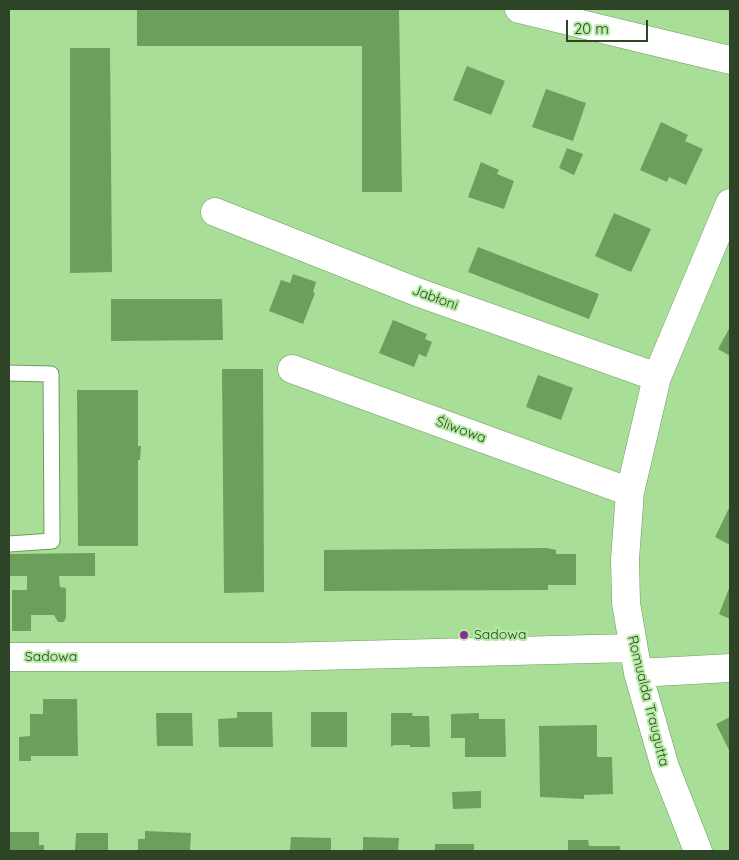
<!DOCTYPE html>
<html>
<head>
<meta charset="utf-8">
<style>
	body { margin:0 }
	#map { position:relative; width:739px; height:860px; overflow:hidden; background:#a9de98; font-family:Quicksand,sans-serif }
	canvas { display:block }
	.frame { position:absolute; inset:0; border:10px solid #2e4427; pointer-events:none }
	.scale { position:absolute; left:566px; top:20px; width:82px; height:22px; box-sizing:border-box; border:2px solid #2e4427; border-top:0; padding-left:6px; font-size:15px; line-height:18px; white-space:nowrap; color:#2e4427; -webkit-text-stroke:4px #b6eba5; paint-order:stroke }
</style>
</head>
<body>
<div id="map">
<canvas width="739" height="860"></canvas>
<div class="frame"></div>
<div class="scale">20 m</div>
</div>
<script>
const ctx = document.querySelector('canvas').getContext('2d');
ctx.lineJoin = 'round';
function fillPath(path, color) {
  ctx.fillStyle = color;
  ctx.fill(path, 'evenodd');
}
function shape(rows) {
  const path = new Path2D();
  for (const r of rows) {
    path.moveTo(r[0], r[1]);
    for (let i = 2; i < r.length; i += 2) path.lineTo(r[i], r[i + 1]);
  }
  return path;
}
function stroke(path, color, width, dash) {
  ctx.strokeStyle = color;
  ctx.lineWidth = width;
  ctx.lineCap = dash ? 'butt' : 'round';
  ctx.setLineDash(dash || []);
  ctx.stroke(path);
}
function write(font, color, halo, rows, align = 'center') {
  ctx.font = font + ' Quicksand,sans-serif';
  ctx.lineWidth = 4;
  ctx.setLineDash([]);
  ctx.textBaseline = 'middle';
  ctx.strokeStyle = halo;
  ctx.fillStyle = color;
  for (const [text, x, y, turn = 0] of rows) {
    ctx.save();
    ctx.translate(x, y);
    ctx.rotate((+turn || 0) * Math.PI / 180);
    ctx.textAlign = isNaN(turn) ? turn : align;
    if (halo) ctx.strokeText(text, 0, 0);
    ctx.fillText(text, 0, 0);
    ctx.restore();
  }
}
const building = shape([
	[137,9,399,9,402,192,362,192,362,46,137,46],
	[70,48,110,48,112,272,70,273],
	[467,66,505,81,491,115,453,100],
	[546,89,586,103,573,141,532,127],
	[661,122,688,135,685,141,703,149,686,185,669,177,667,182,640,170],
	[567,148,583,154,574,175,559,168],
	[481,162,499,170,497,174,514,181,504,209,468,197],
	[614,213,651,229,631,272,595,256],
	[478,247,599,294,589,319,468,272],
	[293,274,316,282,313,292,315,293,303,324,269,311,281,280,290,283],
	[111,299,222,299,223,340,111,341],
	[393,320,427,334,425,339,432,342,426,357,419,354,414,367,379,353],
	[730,327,730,356,718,349],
	[222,369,263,369,264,592,224,593],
	[538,375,573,388,561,420,526,407],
	[77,390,138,390,138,446,141,446,140,460,138,460,138,546,78,546],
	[730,506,730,545,715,537],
	[547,548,556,550,556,554,576,554,576,585,548,585,548,590,324,591,324,550],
	[95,553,95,576,59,576,60,587,66,588,66,617,64,622,58,622,54,615,31,615,31,631,12,631,12,590,27,590,27,576,9,576,9,554],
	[730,586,730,619,719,614],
	[43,699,77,699,78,756,31,756,31,761,19,761,19,737,30,736,30,714,43,714],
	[237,712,272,712,273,747,219,747,218,719,237,718],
	[311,712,347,712,347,747,311,747],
	[156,713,192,713,193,746,157,746],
	[391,713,413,713,412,716,429,716,430,747,410,747,410,745,394,745,391,747],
	[479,713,479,719,505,719,506,757,465,757,465,738,451,738,451,714],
	[730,717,730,752,716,724],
	[597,725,597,757,612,757,613,794,584,795,584,799,540,797,539,726],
	[481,791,481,808,453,809,452,792],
	[145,831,191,833,190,850,138,851,138,839,145,839],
	[9,832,39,832,39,845,44,845,44,851,9,851],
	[76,833,108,833,108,851,75,851],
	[291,837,331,838,331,851,290,851],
	[363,837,399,838,398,851,363,851],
	[568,840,588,840,589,846,620,846,620,851,568,851],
	[435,844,474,844,474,851,435,851]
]);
const service = shape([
	[9,373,51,374,52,541,9,544]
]);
const minor = shape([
	[519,9,730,60],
	[215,212,417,292,657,377],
	[292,369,630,492],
	[9,657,277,657,632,648],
	[638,673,730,668],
	[698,851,665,767,638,673,626,603,625,559,630,492,657,377,730,203]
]);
const markers = [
	[464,635,5,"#842e9b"]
];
const streetNames = [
	["Jabłoni",435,298,20],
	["Śliwowa",461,430,20],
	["Sadowa",51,657],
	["Romualda Traugutta",648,701,76]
];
const poiNames = [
	["Sadowa",474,635]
];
fillPath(building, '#6c9e5c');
stroke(service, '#6a9c5a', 17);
stroke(minor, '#6a9c5a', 29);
stroke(service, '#fff', 15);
stroke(minor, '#fff', 28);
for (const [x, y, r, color] of markers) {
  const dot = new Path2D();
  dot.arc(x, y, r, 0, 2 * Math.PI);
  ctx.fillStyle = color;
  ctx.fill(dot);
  stroke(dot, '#b6eba5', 2);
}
write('14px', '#2e4427', '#b6eba5', streetNames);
write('14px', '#2e4427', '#b6eba5', poiNames, 'left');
</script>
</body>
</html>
